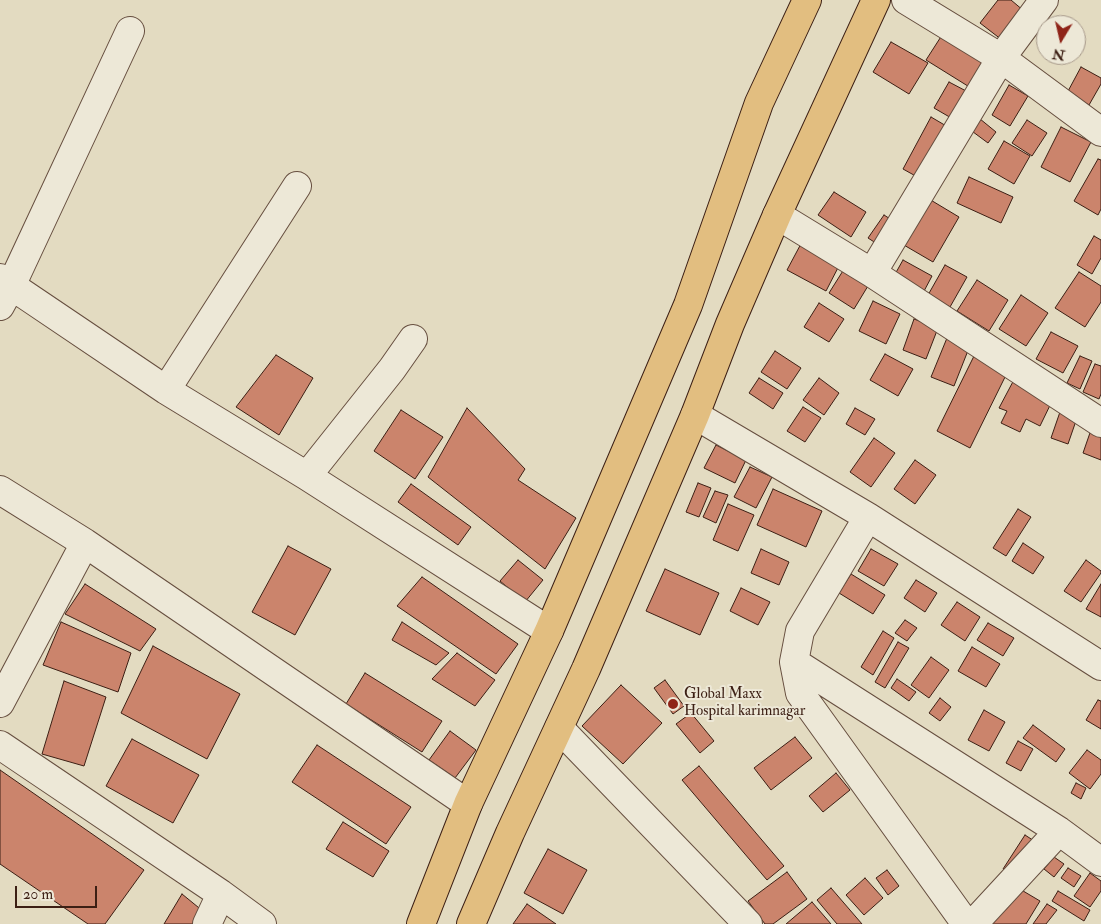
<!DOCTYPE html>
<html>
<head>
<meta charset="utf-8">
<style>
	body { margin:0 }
	#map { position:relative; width:1101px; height:924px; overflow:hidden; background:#e3dbc1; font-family:"IM FELL Double Pica",serif }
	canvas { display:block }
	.north { position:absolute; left:1036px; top:15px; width:50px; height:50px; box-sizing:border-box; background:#ede8d7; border:1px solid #a69889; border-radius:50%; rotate:189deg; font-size:14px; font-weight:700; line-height:20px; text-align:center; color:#3c1f14 }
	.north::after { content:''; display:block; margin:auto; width:18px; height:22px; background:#8f2418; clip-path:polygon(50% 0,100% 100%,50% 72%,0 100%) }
	.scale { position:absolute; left:15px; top:886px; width:82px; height:22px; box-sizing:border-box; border:2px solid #3c1f14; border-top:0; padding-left:6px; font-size:15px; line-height:18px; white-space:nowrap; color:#3c1f14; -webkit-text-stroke:4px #ede8d7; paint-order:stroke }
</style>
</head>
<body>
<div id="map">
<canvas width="1101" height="924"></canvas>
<div class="north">N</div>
<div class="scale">20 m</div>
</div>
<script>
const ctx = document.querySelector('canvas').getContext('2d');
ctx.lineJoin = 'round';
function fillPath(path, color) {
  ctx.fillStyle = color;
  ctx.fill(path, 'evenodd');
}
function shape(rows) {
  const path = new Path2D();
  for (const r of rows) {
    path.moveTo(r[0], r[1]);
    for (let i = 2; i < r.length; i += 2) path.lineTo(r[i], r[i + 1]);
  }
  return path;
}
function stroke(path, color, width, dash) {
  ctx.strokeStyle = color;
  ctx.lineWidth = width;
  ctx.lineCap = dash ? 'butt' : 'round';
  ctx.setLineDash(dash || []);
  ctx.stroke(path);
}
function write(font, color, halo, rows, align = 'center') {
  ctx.font = font + ' "IM FELL Double Pica",serif';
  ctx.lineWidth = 4;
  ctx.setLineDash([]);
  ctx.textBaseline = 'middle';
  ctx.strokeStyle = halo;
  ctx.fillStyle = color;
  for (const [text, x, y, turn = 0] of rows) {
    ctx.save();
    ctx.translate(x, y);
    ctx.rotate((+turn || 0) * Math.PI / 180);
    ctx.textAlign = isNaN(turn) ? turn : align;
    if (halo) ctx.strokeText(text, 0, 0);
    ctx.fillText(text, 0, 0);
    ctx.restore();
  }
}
const building = shape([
	[998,0,1011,0,1024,11,1002,40,980,23,998,0],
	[944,32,988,60,971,88,926,60,944,32],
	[891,42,928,63,909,94,873,72,891,42],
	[1081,67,1101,78,1101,84,1089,105,1067,93,1081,67],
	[949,82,968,92,953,119,934,108,949,82],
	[1009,85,1028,96,1010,126,992,115,1009,85],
	[974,114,996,132,988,143,965,126,974,114],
	[931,117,948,127,921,179,903,169,931,117],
	[1027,120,1047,133,1032,156,1012,143,1027,120],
	[1061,127,1091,142,1070,182,1041,167,1061,127],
	[1004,141,1030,156,1014,184,988,169,1004,141],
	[1098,159,1101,160,1101,209,1098,215,1074,201,1098,159],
	[969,177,1013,197,1001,223,957,203,969,177],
	[834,192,866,212,851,237,818,215,834,192],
	[924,196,959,217,933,262,897,241,924,196],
	[884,215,898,224,882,247,868,238,884,215],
	[1094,236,1101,240,1101,258,1092,274,1077,265,1094,236],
	[803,240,842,260,826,291,787,270,803,240],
	[903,260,932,276,923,293,894,276,903,260],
	[945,265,967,277,950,307,928,295,945,265],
	[846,266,871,281,854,309,829,293,846,266],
	[1079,272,1101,286,1101,302,1085,327,1055,308,1079,272],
	[977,280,1008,300,989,331,957,311,977,280],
	[1021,295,1048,313,1026,346,999,329,1021,295],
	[873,301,900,314,886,344,859,331,873,301],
	[819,303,844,319,829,342,804,327,819,303],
	[914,319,938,328,926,359,903,350,914,319],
	[1051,332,1078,346,1063,373,1036,359,1051,332],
	[947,338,969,348,954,386,931,377,947,338],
	[775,351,801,368,787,389,761,372,775,351],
	[885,354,913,369,898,396,870,380,885,354],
	[276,355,313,378,279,435,236,407,276,355],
	[974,356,1007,373,970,448,937,431,974,356],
	[1080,356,1092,361,1080,389,1067,383,1080,356],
	[1095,364,1101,366,1101,394,1099,399,1083,392,1095,364],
	[1016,376,1055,395,1040,426,1026,419,1020,432,1001,423,1007,411,999,408,1016,376],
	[759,378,783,393,773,409,749,393,759,378],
	[819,378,839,393,824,415,803,400,819,378],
	[803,407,821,418,805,442,787,431,803,407],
	[467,408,525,469,518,480,576,518,545,569,428,477,467,408],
	[855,408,875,419,865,435,846,424,855,408],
	[1061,409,1078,415,1068,444,1051,438,1061,409],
	[401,410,443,437,415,479,374,451,401,410],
	[1092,427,1101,431,1101,460,1083,453,1092,427],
	[874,438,895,453,871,487,850,472,874,438],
	[716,445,746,460,735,483,704,468,716,445],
	[915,460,936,475,915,504,894,489,915,460],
	[750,467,772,477,756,508,734,497,750,467],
	[698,483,711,488,699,517,686,512,698,483],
	[411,484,471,527,458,545,398,502,411,484],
	[773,489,822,511,806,547,757,525,773,489],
	[715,491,728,495,716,523,703,517,715,491],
	[728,504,754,515,738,551,713,540,728,504],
	[1018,509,1031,517,1006,556,993,548,1018,509],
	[1023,543,1044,557,1033,574,1012,561,1023,543],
	[288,546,331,569,295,635,252,612,288,546],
	[761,549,789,562,779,585,751,573,761,549],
	[871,549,898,564,884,586,858,571,871,549],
	[518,560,543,580,525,602,500,581,518,560],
	[1086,560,1101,571,1101,573,1081,602,1064,591,1086,560],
	[665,569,719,593,700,635,646,611,665,569],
	[851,574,885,595,873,614,839,593,851,574],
	[422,577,518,644,496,674,397,606,422,577],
	[916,580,937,593,925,612,904,598,916,580],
	[85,584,156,629,140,651,65,614,85,584],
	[1101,584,1101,617,1086,609,1101,584],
	[741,588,770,602,758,625,730,611,741,588],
	[957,602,980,617,965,641,941,625,957,602],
	[905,620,917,628,907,641,895,633,905,620],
	[61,622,131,653,118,692,43,665,61,622],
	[402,622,449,653,436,665,392,640,402,622],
	[988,623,1014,638,1003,656,977,640,988,623],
	[883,631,894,638,873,675,861,667,883,631],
	[898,642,909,648,885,688,875,682,898,642],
	[153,646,240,694,207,759,121,713,153,646],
	[972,647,1000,664,986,687,958,671,972,647],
	[457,653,495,680,475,706,432,679,457,653],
	[931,657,949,670,929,698,911,685,931,657],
	[365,673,442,721,422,752,346,704,365,673],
	[897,679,916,692,909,701,891,688,897,679],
	[665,680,684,706,673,714,654,688,665,680],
	[64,681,106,697,84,766,42,754,64,681],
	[621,685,662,723,623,764,582,726,621,685],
	[940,698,951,707,940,721,929,713,940,698],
	[1098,700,1101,701,1101,729,1086,720,1098,700],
	[984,710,1005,722,989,751,968,740,984,710],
	[691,713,714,741,700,753,676,724,691,713],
	[1033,725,1065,749,1056,762,1023,738,1033,725],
	[450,731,476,750,455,778,429,760,450,731],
	[795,737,812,758,771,790,754,768,795,737],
	[132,739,199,775,173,823,106,786,132,739],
	[1018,741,1033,749,1021,771,1006,763,1018,741],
	[317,745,411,807,386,844,292,782,317,745],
	[1087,750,1101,760,1101,774,1090,789,1069,773,1087,750],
	[699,766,784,866,767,880,682,780,699,766],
	[0,770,144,870,105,924,88,924,0,864,0,770],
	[836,773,850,790,823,812,809,796,836,773],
	[1076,783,1086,788,1081,799,1071,793,1076,783],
	[343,822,389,851,373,877,326,849,343,822],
	[1025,835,1045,848,1024,882,1003,869,1025,835],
	[548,849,587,870,563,914,524,893,548,849],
	[1054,857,1064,864,1054,877,1044,869,1054,857],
	[1068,868,1081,876,1074,887,1061,878,1068,868],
	[887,870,899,886,888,895,876,878,887,870],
	[787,872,807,899,773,924,765,924,748,901,787,872],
	[1090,873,1101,881,1101,891,1090,907,1074,896,1090,873],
	[865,878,883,898,864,915,846,895,865,878],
	[1013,885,1040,901,1026,924,993,924,991,923,1013,885],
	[831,888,862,924,837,924,817,900,831,888],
	[1058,891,1090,910,1084,921,1052,901,1058,891],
	[182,894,204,912,197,924,164,924,182,894],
	[812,902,831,924,786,924,812,902],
	[527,904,556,924,513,924,527,904],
	[1047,904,1057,910,1046,924,1033,924,1047,904]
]);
const minor = shape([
	[906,0,1001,58,1101,132],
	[777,215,872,273,1101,423],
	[872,273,1001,58,1044,0],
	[0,278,166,390,307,476,549,631],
	[0,306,11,286,130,31],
	[166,390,297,186],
	[695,415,868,517,1101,666],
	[307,476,392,369,413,339],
	[0,490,85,543,468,804],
	[868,517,800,631,794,662,800,693,966,924],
	[794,662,1059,831,1101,862],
	[0,703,85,543],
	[559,728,748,924],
	[0,745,221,894,262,924],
	[207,924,221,894],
	[973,924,1059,831]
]);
const major = shape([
	[421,924,468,804,549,631,688,305,759,103,807,0],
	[471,924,510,833,586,669,695,415,730,324,777,215,876,0]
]);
const markers = [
	[673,704,6,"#8f2418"]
];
const poiNames = [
	["Global Maxx",684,695],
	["Hospital karimnagar",684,712]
];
fillPath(building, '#cb846c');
stroke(building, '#3c1f14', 1);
stroke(minor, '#664e3f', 30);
stroke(major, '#3c1f14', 30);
stroke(minor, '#ede8d7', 28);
stroke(major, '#e2be80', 28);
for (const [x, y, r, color] of markers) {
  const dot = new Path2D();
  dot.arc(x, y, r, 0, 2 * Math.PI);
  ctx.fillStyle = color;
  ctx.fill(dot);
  stroke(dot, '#ede8d7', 2);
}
write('15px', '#3c1f14', '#ede8d7', poiNames, 'left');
</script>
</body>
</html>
